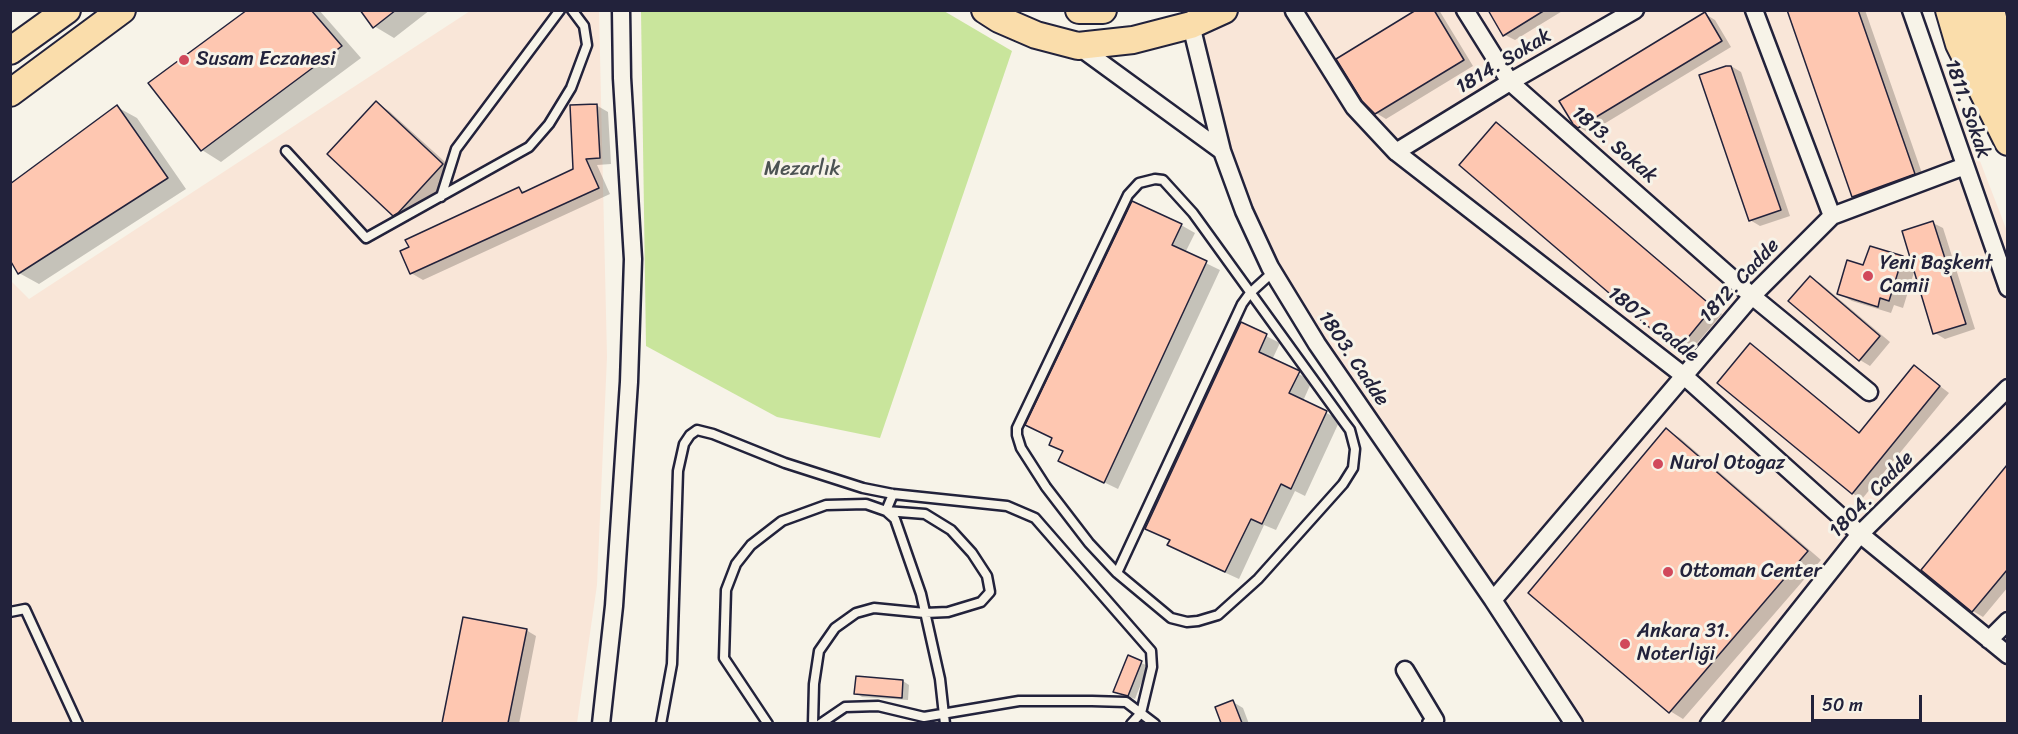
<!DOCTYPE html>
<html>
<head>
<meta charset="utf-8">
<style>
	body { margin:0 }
	#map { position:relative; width:2018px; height:734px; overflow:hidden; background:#f7f3e8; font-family:Sriracha,sans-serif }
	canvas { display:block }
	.frame { position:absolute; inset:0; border:12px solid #22223b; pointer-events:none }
	.scale { position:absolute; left:1811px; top:695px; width:111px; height:27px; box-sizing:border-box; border:3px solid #22223b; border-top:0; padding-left:8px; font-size:18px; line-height:21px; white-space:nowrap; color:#22223b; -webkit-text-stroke:4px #f7f3e8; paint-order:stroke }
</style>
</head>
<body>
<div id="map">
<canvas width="2018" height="734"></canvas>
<div class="frame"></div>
<div class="scale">50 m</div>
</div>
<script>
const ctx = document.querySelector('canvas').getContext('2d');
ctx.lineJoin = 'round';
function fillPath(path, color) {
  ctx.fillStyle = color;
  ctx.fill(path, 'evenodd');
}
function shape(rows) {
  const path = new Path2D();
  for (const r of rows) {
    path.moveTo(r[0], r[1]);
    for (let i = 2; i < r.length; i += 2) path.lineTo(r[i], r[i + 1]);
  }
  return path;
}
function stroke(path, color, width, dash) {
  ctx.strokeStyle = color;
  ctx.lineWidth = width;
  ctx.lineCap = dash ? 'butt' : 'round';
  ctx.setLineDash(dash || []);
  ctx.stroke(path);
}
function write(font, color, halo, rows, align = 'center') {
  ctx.font = font + ' Sriracha,sans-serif';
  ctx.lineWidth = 6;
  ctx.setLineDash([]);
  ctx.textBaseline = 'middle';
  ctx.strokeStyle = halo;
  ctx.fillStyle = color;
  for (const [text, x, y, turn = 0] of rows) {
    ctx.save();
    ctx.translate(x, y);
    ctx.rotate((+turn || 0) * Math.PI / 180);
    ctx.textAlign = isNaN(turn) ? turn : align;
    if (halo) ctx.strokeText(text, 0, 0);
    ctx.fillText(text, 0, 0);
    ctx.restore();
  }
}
const built = shape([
	[1244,10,1922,11,2007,231,2007,723,1575,723,1314,345,1235,167,1202,31],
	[470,11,599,11,607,357,597,585,577,723,11,723,10,280,29,299]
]);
const green = shape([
	[641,11,944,11,1012,51,880,438,777,417,646,346]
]);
const shadow = shape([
	[249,10,319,10,361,58,221,162,202,150],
	[362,10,430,10,394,38,374,26],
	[1419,10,1439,10,1473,66,1386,119,1376,113],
	[1490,10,1564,10,1515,40,1505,35],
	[1789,10,1865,10,1924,179,1864,202,1854,196],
	[1705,14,1715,20,1731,47,1589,133,1579,127],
	[1731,66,1741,72,1790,216,1760,226,1750,220,1701,76],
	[376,103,389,111,456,172,408,222,394,214],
	[596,105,608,112,611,164,597,165,610,194,423,280,411,273,519,189,525,192,574,170],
	[117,107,137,118,186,189,39,284,19,273],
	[1496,124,1506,130,1722,314,1687,355,1677,349],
	[1933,223,1943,228,1975,329,1945,339,1935,333,1915,269,1903,308,1894,305,1891,313,1852,301,1838,293,1864,267,1871,248,1903,258,1913,264],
	[1181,225,1195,233,1185,253,1220,270,1118,489,1060,461],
	[1810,278,1820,283,1890,342,1870,366,1860,360],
	[1242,324,1280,343,1272,360,1312,381,1303,401,1340,420,1305,496,1295,491,1276,530,1264,525,1239,579,1182,553,1169,545,1171,541,1147,528],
	[1750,345,1760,351,1860,433,1915,367,1949,393,1862,499,1852,493],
	[1667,430,1680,438,1821,560,1683,719,1670,711],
	[2008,467,2008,587,1983,617,1973,611,1923,570],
	[464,618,526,630,536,636,519,724,444,724],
	[1128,657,1148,666,1135,699,1115,691],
	[903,681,909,685,908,700,862,697,856,693],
	[1233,702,1243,708,1249,724,1222,724,1217,708]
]);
const building = shape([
	[247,10,311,10,342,46,201,151,148,83,247,10],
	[360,10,396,10,373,28,360,10],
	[1416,10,1434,10,1464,60,1375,114,1362,101,1336,59,1416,10],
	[1488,10,1545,10,1503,36,1488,10],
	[1787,10,1858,10,1915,174,1852,197,1787,10],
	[1705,12,1722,41,1578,128,1573,124,1559,101,1705,12],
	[1726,66,1731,66,1781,210,1749,221,1699,75,1726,66],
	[376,101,443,164,398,213,393,216,327,154,376,101],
	[597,104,600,158,586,159,599,188,410,274,400,251,409,247,405,240,519,187,522,193,573,169,570,105,597,104],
	[117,105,168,178,18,274,10,260,10,184,117,105],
	[1496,122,1713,307,1677,351,1459,165,1496,122],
	[1132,201,1182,224,1172,245,1207,261,1104,483,1058,461,1063,451,1049,445,1052,438,1025,425,1132,201],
	[1933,221,1966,324,1933,334,1902,231,1933,221],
	[1870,246,1903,256,1889,301,1880,298,1878,307,1837,294,1847,260,1863,265,1870,246],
	[1810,276,1880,336,1859,361,1788,301,1810,276],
	[1241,322,1267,334,1259,352,1300,371,1289,393,1327,411,1291,489,1281,484,1262,524,1251,519,1225,572,1167,545,1170,540,1145,529,1241,322],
	[1750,343,1859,433,1914,365,1940,386,1852,494,1717,383,1750,343],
	[1666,428,1808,551,1669,713,1528,593,1666,428],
	[2007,465,2007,570,1972,612,1921,570,2007,465],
	[463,617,527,629,508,723,442,723,463,617],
	[1128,655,1142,661,1128,696,1113,692,1128,655],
	[856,676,903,680,902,698,854,694,856,676],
	[1233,700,1242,723,1221,723,1215,707,1233,700]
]);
const service = shape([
	[286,151,366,238,529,147,549,124,571,88,587,45,584,26,572,10],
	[1155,179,1163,180,1193,213,1344,422,1350,430,1355,449,1353,468,1343,484,1258,579,1218,615,1198,621,1187,622,1171,618,1117,573,1089,543,1046,487,1021,448,1017,435,1017,428,1128,195,1139,183,1155,179],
	[441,197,456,149,560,10],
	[1117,573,1242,304,1250,293,1273,272],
	[10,612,25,609,78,724],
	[661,724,672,664,678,471,684,444,690,435,697,430,713,434,785,463,863,488,893,494,1007,506,1035,518,1151,651,1152,667,1141,713,1131,724],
	[768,724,724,658,726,590,736,564,751,545,782,521,826,505,866,504,886,511,895,519,921,594,940,679,945,724],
	[813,724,814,684,819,651,835,628,856,613,874,608,925,613,948,612,981,602,990,592,987,576,972,553,951,530,925,514,886,511,893,494],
	[820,724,845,707,878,706,924,717,1019,701,1092,701,1126,702,1155,724]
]);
const minor = shape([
	[1296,10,1294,11,1354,107,1396,152,1683,375,1860,534,2008,655],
	[1465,10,1510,82,1752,296,1869,392],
	[1911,10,2008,288],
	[1191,25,1222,151],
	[1078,46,1222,151,1244,211,1270,267,1317,344,1493,600,1574,724],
	[1396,152,1510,82,1635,10],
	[1832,216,1965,166],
	[1493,600,1752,296,1832,216,1754,10],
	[1989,640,2008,621],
	[1405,670,1435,720,1431,724],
	[601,724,614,606,629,382,633,259,622,78,621,10],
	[1709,724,1860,534,2008,388]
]);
const primary = shape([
	[985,10,999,19,1036,35,1078,46,1133,40,1191,25,1224,10],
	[1079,10,1103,10],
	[1949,10,1959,44,2008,142],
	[1971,10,1981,44,2008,96],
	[1991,10,1995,26,2008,52],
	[10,51,67,10],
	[10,93,122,10]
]);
const markers = [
	[184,60,6,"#d1495b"],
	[1868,276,6,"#d1495b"],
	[1658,464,6,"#d1495b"],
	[1668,572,6,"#d1495b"],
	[1625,644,6,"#d1495b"]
];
const poiNames = [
	["Susam Eczanesi",196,60],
	["Yeni Başkent",1880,264],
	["Camii",1880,287],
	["Nurol Otogaz",1670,464],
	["Ottoman Center",1680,572],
	["Ankara 31.",1637,632],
	["Noterliği",1637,655]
];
const streetNames = [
	["1814. Sokak",1504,62,-31],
	["1811. Sokak",1967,109,71],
	["1813. Sokak",1614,145,41],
	["1812. Cadde",1740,281,-47],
	["1807. Cadde",1653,325,38],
	["1803. Cadde",1353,359,56],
	["1804. Cadde",1872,495,-46]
];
const parkNames = [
	["Mezarlık",802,170]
];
fillPath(built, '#f9e6d8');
fillPath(green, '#c9e59c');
fillPath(shadow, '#0003');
fillPath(building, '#fec7b1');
stroke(building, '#22223b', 1.5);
stroke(service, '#22223b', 13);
stroke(minor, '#22223b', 21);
stroke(primary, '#22223b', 30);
stroke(service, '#f7f3e8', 8);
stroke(minor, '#f7f3e8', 16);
stroke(primary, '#faddab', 26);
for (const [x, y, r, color] of markers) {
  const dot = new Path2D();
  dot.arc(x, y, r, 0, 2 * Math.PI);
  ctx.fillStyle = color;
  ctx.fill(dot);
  stroke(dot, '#f7f3e8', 2);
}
write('20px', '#22223b', '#f7f3e8', poiNames, 'left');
write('20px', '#22223b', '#f7f3e8', streetNames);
write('20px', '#4c5353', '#f7f3e8', parkNames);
</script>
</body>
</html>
